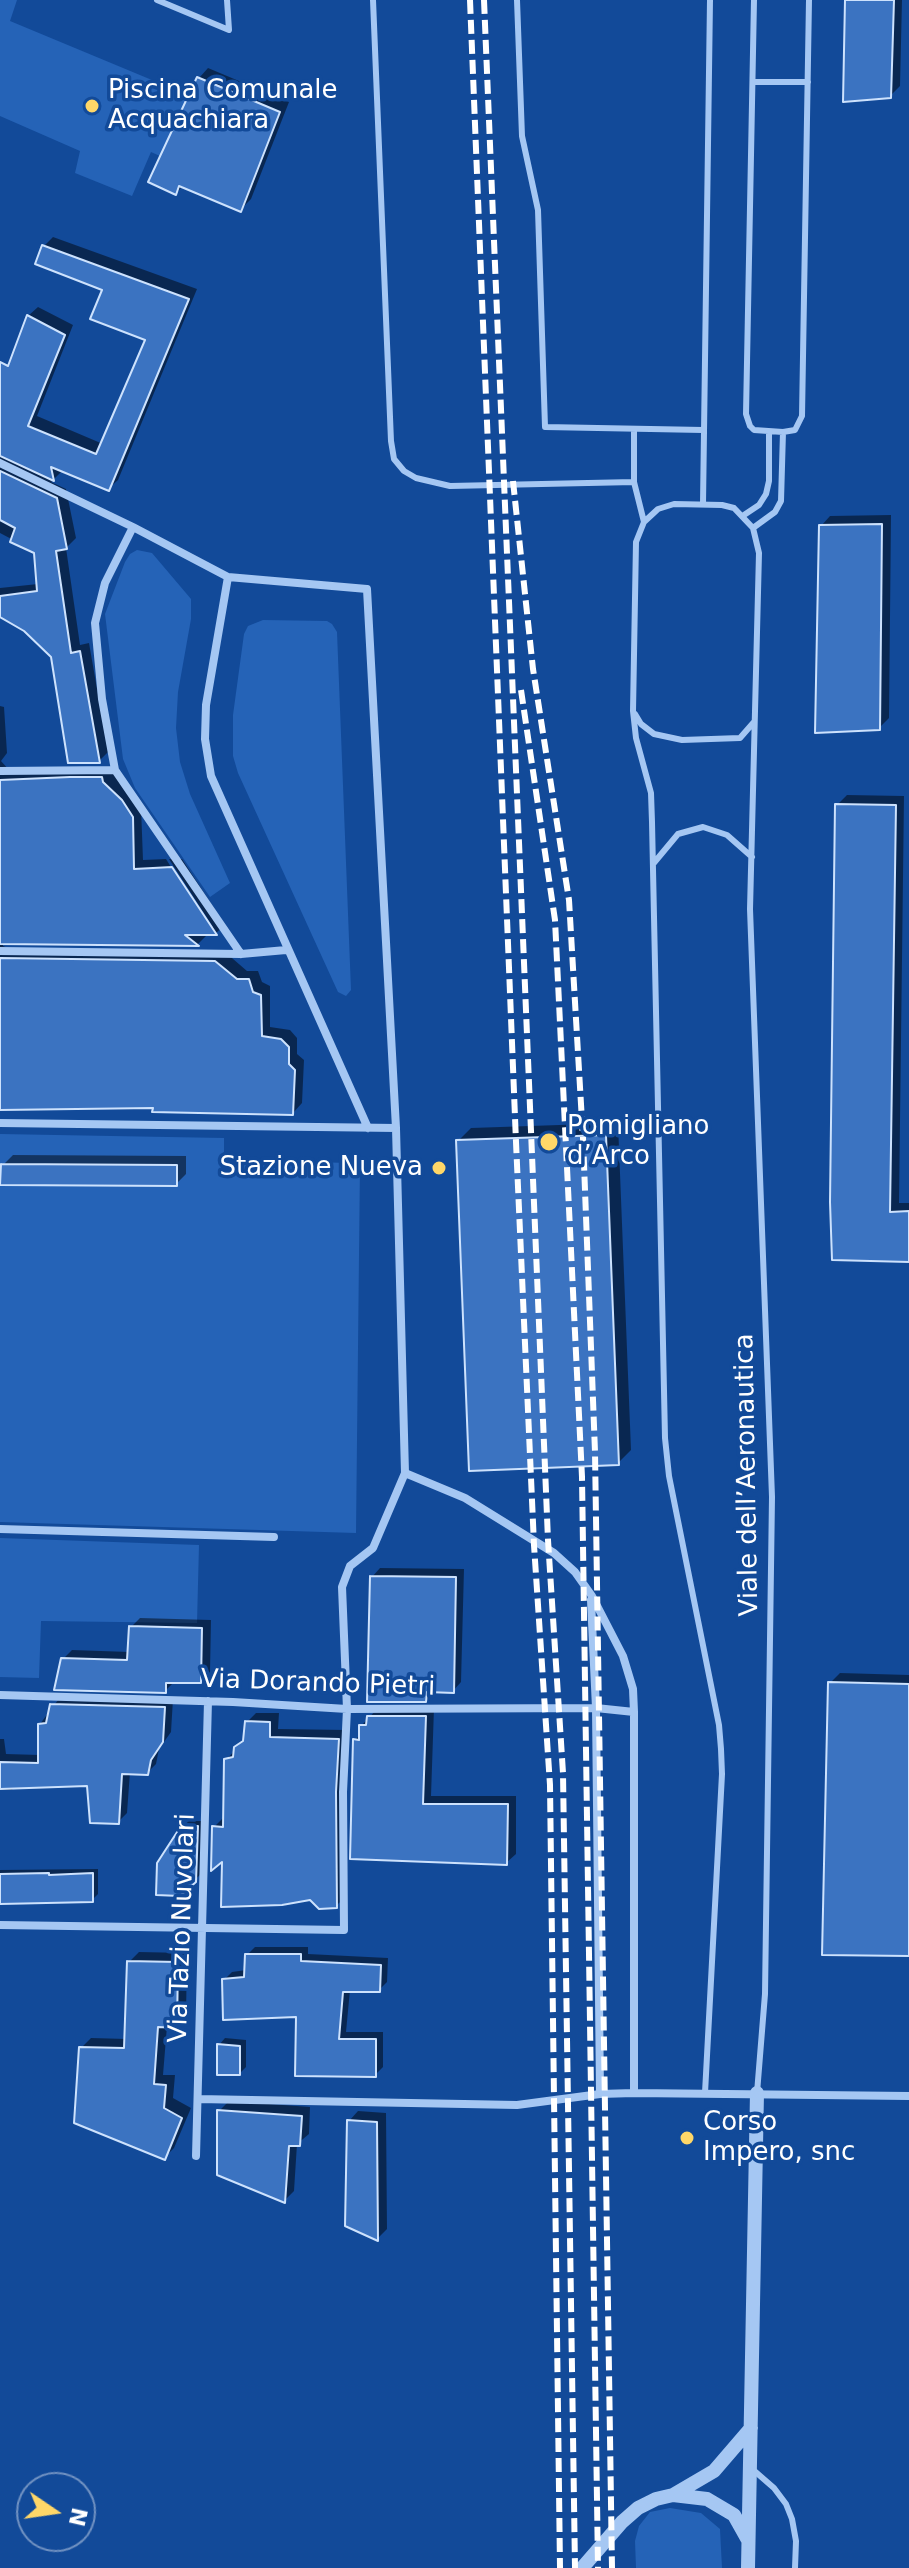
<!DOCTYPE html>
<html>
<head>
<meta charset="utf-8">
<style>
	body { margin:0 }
	#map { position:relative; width:909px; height:2568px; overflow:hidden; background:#124a99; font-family:"DejaVu Sans",sans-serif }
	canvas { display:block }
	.north { position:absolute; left:16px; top:2472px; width:80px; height:80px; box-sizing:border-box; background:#124a99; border:2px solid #7192c2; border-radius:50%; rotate:103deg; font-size:22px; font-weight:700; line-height:32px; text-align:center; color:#fff }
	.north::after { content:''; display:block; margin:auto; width:28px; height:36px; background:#ffd768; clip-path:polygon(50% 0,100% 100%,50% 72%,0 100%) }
</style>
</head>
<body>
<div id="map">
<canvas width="909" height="2568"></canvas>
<div class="north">N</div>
</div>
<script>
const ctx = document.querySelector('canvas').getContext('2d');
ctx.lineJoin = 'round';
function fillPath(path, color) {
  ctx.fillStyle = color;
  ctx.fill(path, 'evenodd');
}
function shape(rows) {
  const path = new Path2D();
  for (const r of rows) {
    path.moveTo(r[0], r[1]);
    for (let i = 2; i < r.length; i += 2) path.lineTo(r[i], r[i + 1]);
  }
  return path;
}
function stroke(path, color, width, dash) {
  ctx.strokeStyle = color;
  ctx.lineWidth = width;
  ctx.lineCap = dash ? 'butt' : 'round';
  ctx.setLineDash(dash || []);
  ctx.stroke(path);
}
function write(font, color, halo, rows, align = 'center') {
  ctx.font = font + ' "DejaVu Sans",sans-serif';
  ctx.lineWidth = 7;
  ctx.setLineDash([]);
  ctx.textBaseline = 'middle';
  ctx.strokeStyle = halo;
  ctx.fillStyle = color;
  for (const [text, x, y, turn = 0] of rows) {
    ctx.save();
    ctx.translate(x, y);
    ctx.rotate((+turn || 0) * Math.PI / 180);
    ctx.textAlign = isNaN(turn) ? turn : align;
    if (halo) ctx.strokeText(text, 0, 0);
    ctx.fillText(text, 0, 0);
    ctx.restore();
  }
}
const green = shape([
	[0,0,17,0,10,21,188,95,160,156,151,152,132,196,75,173,80,151,0,116],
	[137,550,152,553,191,599,191,619,178,692,176,728,180,762,190,794,230,883,210,897,135,788,123,759,105,614,125,562,130,554],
	[263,620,327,621,332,624,337,632,351,990,346,996,338,992,238,773,233,756,233,715,244,634,248,626],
	[0,1134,224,1138,224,1161,360,1163,356,1533,0,1522],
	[0,1538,199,1545,197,1623,41,1621,39,1678,0,1677],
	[670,2508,701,2513,720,2529,722,2568,636,2568,635,2541,639,2526,650,2512]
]);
const shadow = shape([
	[847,0,902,0,900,86,890,96],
	[208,68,289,102,251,199,241,209,183,186,176,193,199,78],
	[53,237,197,289,118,480,108,489,63,470,51,482,66,489,76,538,66,548,80,645,89,643,108,752,99,761,53,656,26,630,0,615,0,588,38,584,36,552,0,533,0,377,12,359,28,316,38,307,73,325,37,416,103,444,147,339,105,289,44,246],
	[891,515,889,718,879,728,821,526,830,516],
	[0,706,4,707,7,753,1,761,10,771,111,769,141,807,143,860,166,859,208,927,213,927,169,859,182,859,225,925,216,933,203,933,206,936,198,944,3,942,3,946,10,949,225,952,247,971,258,971,262,982,270,986,270,1027,290,1030,297,1038,297,1054,304,1060,302,1103,293,1113,155,1106,0,1108],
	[847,795,904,796,899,1203,909,1203,909,1260,834,1258,837,805],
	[618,1123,631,1450,618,1463,458,1141,471,1128],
	[13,1155,186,1156,186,1174,176,1184,3,1165],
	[380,1568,464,1569,461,1682,453,1691,434,1691,426,1700,372,1577],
	[140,1618,211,1620,210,1672,201,1681,174,1682,165,1691,63,1659,72,1650,130,1652,131,1627],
	[840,1673,909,1675,909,1954,830,1683],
	[61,1696,173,1699,171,1732,159,1749,156,1764,147,1773,130,1772,127,1813,118,1822,89,1784,15,1786,12,1790,0,1790,0,1739,4,1739,6,1754,40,1755,40,1724],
	[378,1708,434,1708,431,1796,516,1796,516,1854,506,1863,353,1857,355,1740,361,1734,361,1726],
	[256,1713,279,1713,278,1729,347,1730,346,1896,336,1906,310,1898,224,1858,214,1827,223,1818,226,1760,245,1739,247,1722],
	[189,1821,203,1821,202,1873,180,1894,182,1827],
	[98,1869,98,1894,92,1900,0,1902,0,1870],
	[255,1947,308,1947,308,1954,388,1958,387,1982,379,1990,350,1990,346,2032,383,2032,383,2067,375,2075,298,2015,224,1980,232,1972,246,1970,247,1955],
	[139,1952,187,1953,186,2016,176,2026,167,2026,163,2075,175,2075,173,2098,191,2108,174,2148,164,2158,81,2048,91,2038,127,2039,129,1962],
	[225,2038,246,2040,246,2067,240,2073,219,2045],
	[229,2101,310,2107,309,2134,297,2144,294,2191,284,2201,219,2111],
	[358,2111,386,2113,387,2229,378,2238,349,2121]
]);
const building = shape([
	[845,0,894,0,891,98,843,102,845,0],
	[197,77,280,112,241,212,179,186,176,195,148,182,197,77],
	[42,245,189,299,109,491,51,467,54,481,0,456,0,362,8,366,27,315,65,335,28,426,96,454,145,340,90,319,102,290,35,264,42,245],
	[0,471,57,498,67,549,56,551,71,653,80,651,100,763,68,763,51,657,24,631,0,617,0,596,37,591,34,553,10,542,15,528,0,520,0,471],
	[882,524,880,730,815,733,819,525,882,524],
	[70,777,102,777,103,782,122,800,133,817,134,869,172,867,217,935,185,935,199,946,0,944,0,780,70,777],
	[835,804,896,805,890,1212,909,1211,909,1262,832,1260,830,1202,835,804],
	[0,958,215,961,237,979,249,979,253,992,261,995,262,1036,281,1039,289,1047,289,1064,295,1070,293,1115,152,1112,153,1108,0,1110,0,958],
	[606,1135,619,1465,469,1471,456,1140,606,1135],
	[1,1164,177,1165,177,1186,0,1185,1,1164],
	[370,1576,456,1577,454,1693,427,1692,426,1702,367,1702,370,1576],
	[129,1626,202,1628,201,1683,166,1683,166,1693,54,1690,61,1658,127,1660,129,1626],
	[828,1682,909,1684,909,1956,822,1955,828,1682],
	[50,1704,165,1707,163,1742,151,1760,148,1775,122,1774,119,1824,90,1823,87,1786,0,1789,0,1762,38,1763,38,1724,46,1723,50,1704],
	[367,1716,426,1716,423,1804,508,1804,507,1865,350,1859,353,1739,359,1740,359,1725,366,1725,367,1716],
	[245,1721,270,1722,270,1737,339,1739,336,1792,337,1908,319,1909,310,1900,282,1905,221,1907,222,1862,211,1871,212,1826,223,1827,224,1759,233,1757,234,1747,243,1741,245,1721],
	[181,1826,198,1826,196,1882,180,1896,156,1895,157,1863,181,1826],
	[49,1873,49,1875,93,1873,93,1902,0,1904,0,1874,49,1873],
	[245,1954,301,1954,301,1961,381,1965,380,1992,343,1992,339,2039,376,2039,376,2077,295,2076,296,2017,223,2020,222,1979,244,1977,245,1954],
	[127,1961,178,1962,177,2028,158,2027,154,2084,166,2085,164,2108,182,2118,165,2160,74,2123,79,2047,124,2048,127,1961],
	[217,2044,240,2046,240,2075,217,2075,217,2044],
	[217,2110,302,2116,300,2146,289,2146,285,2203,217,2175,217,2110],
	[347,2120,377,2122,378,2241,345,2226,347,2120]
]);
const service = shape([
	[157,0,229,30,227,0],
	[373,0,391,441,394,459,404,471,416,478,450,486,634,482,644,522],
	[517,0,522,136,538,210,545,427,703,430],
	[754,0,746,414,750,426,754,430,783,432],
	[753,82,808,82],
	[634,429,634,482],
	[703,504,710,0],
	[744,515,759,505,766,494,769,481,769,432],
	[753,528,775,512,781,501,783,432,795,430,802,416,809,0],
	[635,714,641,724,654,734,682,740,740,738,754,722],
	[653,864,678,834,703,827,727,835,752,857],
	[705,2093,722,1774,721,1749,719,1725,669,1476,665,1438,652,822,651,793,636,738,633,711,636,542,644,522,658,509,674,504,722,505,734,508,753,528,759,553,750,909,772,1497,765,1994,757,2093],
	[751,2468,774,2488,786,2504,792,2519,796,2541,795,2568]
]);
const minor = shape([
	[0,463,133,527,228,577,367,589,396,1128,405,1473,373,1548,350,1566,342,1587,347,1709,343,1792,344,1930,0,1925],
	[133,527,105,583,95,623,102,699,115,770,241,954],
	[228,577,206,705,205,739,211,776,368,1128],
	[0,771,115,770],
	[0,951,241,954,286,950],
	[0,1123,396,1128],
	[405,1473,465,1498,554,1553,575,1572,592,1596,623,1656,633,1689,634,1712,634,2093],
	[0,1529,274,1537],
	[591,1600,596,1708,600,2094],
	[0,1695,233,1702,347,1709,596,1708,634,1712],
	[198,2099,517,2105,600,2094,634,2093,909,2096],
	[196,2156,208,1701]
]);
const tertiary = shape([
	[673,2495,714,2471,751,2428],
	[582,2568,622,2522,638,2508,656,2499,673,2495,707,2499,734,2515,748,2540],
	[748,2568,757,2093]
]);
const rail = shape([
	[470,0,516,1142,534,1545,550,1785,560,2568],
	[484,0,548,1540,563,1773,575,2568],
	[513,481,533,669,569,900,583,1138,595,1452,612,2568],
	[521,690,555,920,582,1477,598,2568]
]);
const markers = [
	[92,106,8,"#ffd768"],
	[549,1142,10,"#ffd768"],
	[439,1168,8,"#ffd768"],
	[687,2138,8,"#ffd768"]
];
const poiNames = [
	["Piscina Comunale",108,91],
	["Acquachiara",108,121],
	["Pomigliano",567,1127],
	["d’Arco",567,1157],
	["Stazione Nueva",423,1168,"right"],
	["Corso",703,2123],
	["Impero, snc",703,2153]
];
const streetNames = [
	["Viale dell’Aeronautica",748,1475,-91],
	["Via Dorando Pietri",318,1684,2],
	["Via Tazio Nuvolari",183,1928,-88]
];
fillPath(green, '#2563b7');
fillPath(shadow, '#0007');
fillPath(building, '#3b73c1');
stroke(building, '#cde2fd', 2);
stroke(service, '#a5c7f3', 6);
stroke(minor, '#a5c7f3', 8);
stroke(tertiary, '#a5c7f3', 14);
stroke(rail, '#fff', 6, [14, 6]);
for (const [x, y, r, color] of markers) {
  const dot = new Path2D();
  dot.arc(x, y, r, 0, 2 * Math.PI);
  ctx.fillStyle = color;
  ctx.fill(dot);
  stroke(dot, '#124a99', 3);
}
write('26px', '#fff', '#124a99', poiNames, 'left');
write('26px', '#fff', '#124a99', streetNames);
</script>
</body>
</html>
